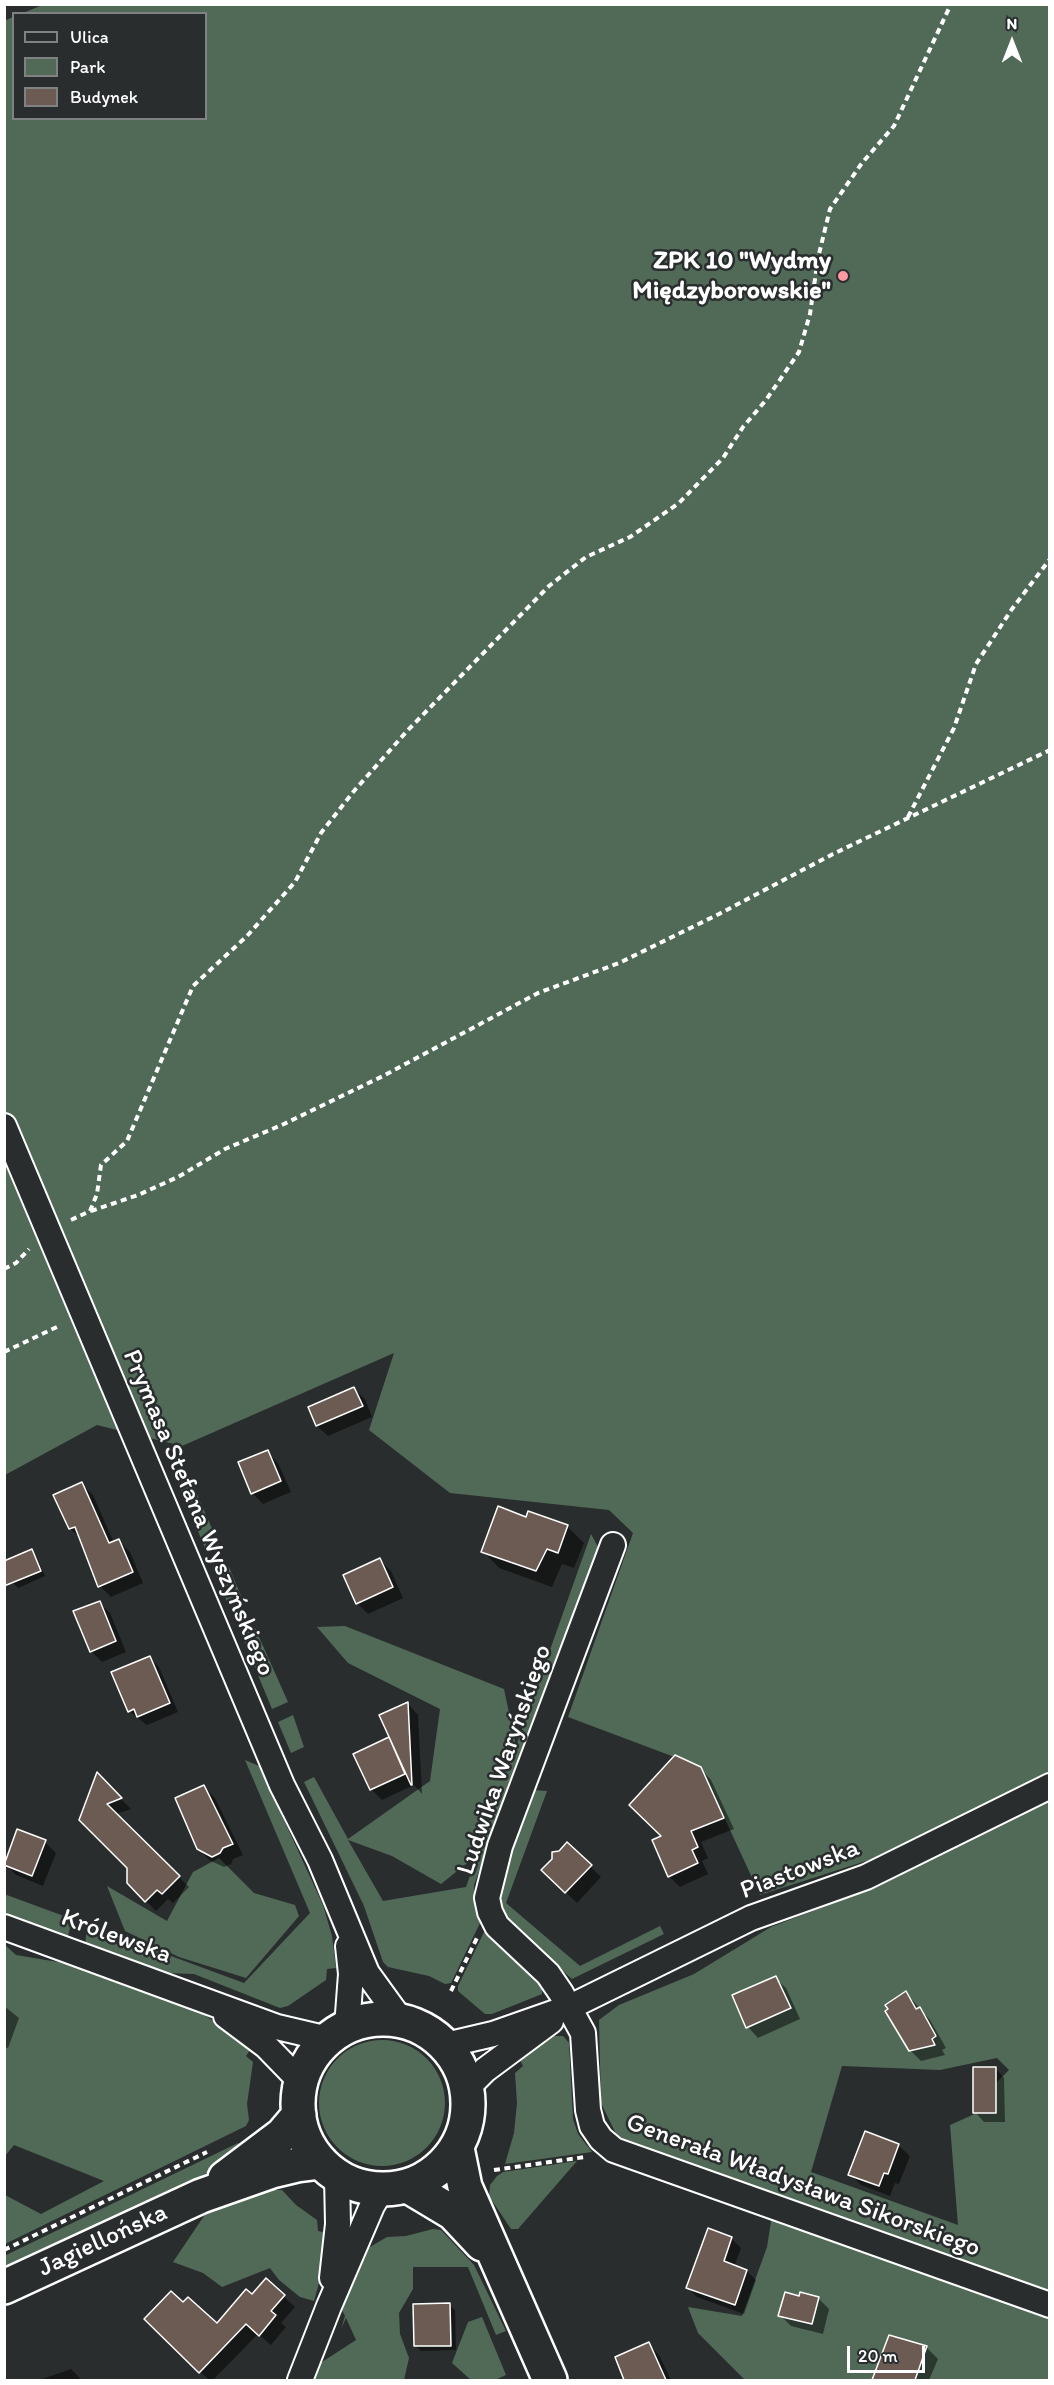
<!DOCTYPE html>
<html>
<head>
<meta charset="utf-8">
<style>
	body { margin:0 }
	#map { position:relative; width:1054px; height:2385px; overflow:hidden; background:#2a2d2e; font-family:Itim,sans-serif }
	canvas { display:block }
	.frame { position:absolute; inset:0; border:6px solid #fff; pointer-events:none }
	.legend { position:absolute; left:12px; top:12px; width:195px; height:108px; box-sizing:border-box; background:#2a2d2e; border:2px solid #7f8182; margin:0; padding:8px 10px; list-style:none; font-size:18px; color:#fff }
	.legend li { display:flex; align-items:center; gap:12px; height:30px }
	.legend b { width:30px; border:2px solid #7f8182 }
	.north { position:absolute; left:982px; top:12px; width:60px; height:60px; -webkit-text-stroke:4px #2a2d2e; paint-order:stroke; rotate:0deg; font-size:16px; font-weight:700; line-height:24px; text-align:center; color:#fff }
	.north::after { content:''; display:block; margin:auto; width:21px; height:27px; background:#fff; clip-path:polygon(50% 0,100% 100%,50% 72%,0 100%) }
	.scale { position:absolute; left:847px; top:2346px; width:78px; height:27px; box-sizing:border-box; border:3px solid #fff; border-top:0; padding-left:8px; font-size:18px; line-height:21px; white-space:nowrap; color:#fff; -webkit-text-stroke:4px #2a2d2e; paint-order:stroke }
</style>
</head>
<body>
<div id="map">
<canvas width="1054" height="2385"></canvas>
<div class="frame"></div>
<ul class="legend">
<li><b style="height:8px;background:#2a2d2e"></b>Ulica</li>
<li><b style="height:16px;background:#516a58"></b>Park</li>
<li><b style="height:16px;background:#6b5b52"></b>Budynek</li>
</ul>
<div class="north">N</div>
<div class="scale">20 m</div>
</div>
<script>
const ctx = document.querySelector('canvas').getContext('2d');
ctx.lineJoin = 'round';
function fillPath(path, color) {
  ctx.fillStyle = color;
  ctx.fill(path, 'evenodd');
}
function shape(rows) {
  const path = new Path2D();
  for (const r of rows) {
    if (r.length === 3) {
      path.moveTo(r[0] + r[2], r[1]);
      path.arc(r[0], r[1], r[2], 0, 2 * Math.PI);
      continue;
    }
    path.moveTo(r[0], r[1]);
    for (let i = 2; i < r.length; i += 2) path.lineTo(r[i], r[i + 1]);
  }
  return path;
}
function stroke(path, color, width, dash) {
  ctx.strokeStyle = color;
  ctx.lineWidth = width;
  ctx.lineCap = dash ? 'butt' : 'round';
  ctx.setLineDash(dash || []);
  ctx.stroke(path);
}
function write(font, color, halo, rows, align = 'center') {
  ctx.font = font + ' Itim,sans-serif';
  ctx.lineWidth = 5;
  ctx.setLineDash([]);
  ctx.textBaseline = 'middle';
  ctx.strokeStyle = halo;
  ctx.fillStyle = color;
  for (const [text, x, y, turn = 0] of rows) {
    ctx.save();
    ctx.translate(x, y);
    ctx.rotate((+turn || 0) * Math.PI / 180);
    ctx.textAlign = isNaN(turn) ? turn : align;
    if (halo) ctx.strokeText(text, 0, 0);
    ctx.fillText(text, 0, 0);
    ctx.restore();
  }
}
const green = shape([
	[45,4,1049,5,1049,1773,869,1860,760,1895,701,1767,568,1717,633,1533,609,1510,450,1493,369,1430,394,1353,182,1446,97,1425,5,1475,4,21,13,17,14,118,206,118,206,14,23,13],
	[190,1478,220,1547,207,1553,178,1483],
	[591,1534,598,1547,474,1885,474,1903,480,1923,451,1983,445,1984,429,1976,388,1967,383,1962,364,1906,304,1782,314,1777,348,1839,430,1781,440,1709,348,1663,317,1627,345,1626,504,1689,516,1746],
	[494,1808,466,1887,383,1901,348,1840,392,1856,441,1884,471,1860],
	[229,1567,242,1598,228,1604,215,1573],
	[255,1628,288,1702,272,1709,241,1634],
	[293,1715,304,1747,291,1753,278,1722],
	[245,1760,259,1766,323,1905,332,1936,336,1968,327,1969,326,1980,288,2006,280,2008,194,1974,165,1973,85,1946,87,1925,244,1983,310,1913],
	[533,1790,547,1791,506,1903,580,1966,660,1926,664,1934,572,1979,515,1930,503,1912,499,1893,501,1879],
	[1049,1797,1049,2380,745,2380,698,2333,688,2307,742,2316,767,2247,775,2196,617,2136,601,2103,599,2020,619,2005,694,1974,771,1927,883,1884],
	[997,2058,1009,2070,986,2093,997,2104,950,2125,958,2225,811,2172,842,2066,940,2070],
	[219,1858,254,1893,295,1905,299,1916,246,1978,179,1957,125,1931,107,1886,167,1921,193,1872],
	[4,1894,72,1919,67,1941,5,1917],
	[485,1930,542,1984,542,1994,492,2014,485,2014,458,1991,458,1986],
	[5,1945,16,1955,64,1963,148,1992,199,2012,241,2038,252,2047,246,2056,253,2062,247,2104,249,2120,246,2126,5,2244,5,2195,41,2214,104,2181,14,2145,5,2156],
	[554,2036,563,2036,569,2043,573,2119,578,2134,592,2152,505,2164,514,2133,517,2103,515,2073,523,2066,519,2058],
	[382,2103,63],
	[238,2143,246,2149,172,2194,5,2271,4,2256],
	[577,2161,518,2229,511,2229,489,2196,490,2185,497,2176,503,2172],
	[273,2190,282,2190,296,2205,317,2220,318,2231,327,2233,322,2272,314,2301,300,2297,279,2280,270,2268,222,2287,203,2273,173,2262,208,2210],
	[433,2229,441,2230,474,2265,506,2331,496,2335,468,2267,413,2267,413,2289,399,2313,400,2334,409,2358,404,2380,314,2380,322,2362,356,2340,346,2318,341,2329,345,2316,341,2308,353,2257,387,2237,406,2236],
	[482,2317,506,2375,495,2380,471,2380,452,2363,468,2322]
]);
const shadow = shape([
	[354,1389,365,1399,372,1417,328,1436,317,1426,310,1408],
	[267,1452,278,1463,291,1492,263,1504,252,1493],
	[82,1484,93,1495,114,1543,119,1541,130,1552,143,1583,111,1597,100,1586,82,1539,70,1529],
	[527,1519,567,1526,584,1543,574,1568,562,1564,552,1587,499,1568,483,1551],
	[31,1551,36,1556,45,1576,18,1588,13,1583,5,1562],
	[380,1560,391,1571,403,1598,368,1614,357,1603],
	[99,1602,110,1613,126,1652,102,1662,91,1651],
	[150,1658,159,1667,178,1712,147,1725,129,1711],
	[408,1704,418,1715,422,1794,414,1785,382,1800,371,1789,389,1739,394,1744],
	[700,1768,711,1780,734,1829,701,1842,708,1858,702,1861,708,1874,680,1887,669,1876],
	[97,1775,131,1809,116,1814,189,1887,173,1903,168,1899,156,1911,128,1883,129,1867,81,1820],
	[204,1787,215,1798,243,1855,233,1859,231,1864,224,1867,209,1860,198,1848],
	[45,1842,56,1853,43,1886,16,1875,5,1864],
	[567,1844,601,1877,577,1903,543,1870],
	[775,1978,786,1988,800,2019,758,2038,748,2027],
	[906,1993,930,2020,946,2048,942,2050,945,2055,921,2061,910,2050],
	[4,2006,19,2018,8,2048,4,2047],
	[995,2068,1004,2078,1005,2122,984,2122,975,2112],
	[866,2133,899,2146,910,2156,899,2184,895,2183,890,2196,861,2185,850,2174],
	[708,2230,732,2239,741,2248,734,2267,747,2271,756,2280,744,2314,697,2297,688,2288],
	[266,2280,295,2307,281,2323,286,2327,271,2345,258,2334,213,2380,209,2380,146,2319,183,2304,217,2325,252,2297],
	[800,2298,818,2298,829,2309,823,2334,791,2326,780,2315],
	[449,2305,455,2310,456,2350,421,2351,416,2346],
	[890,2337,927,2348,938,2359,929,2380,873,2380],
	[648,2344,659,2355,671,2380,626,2380,617,2358],
	[71,2369,82,2380,39,2380]
]);
const building = shape([
	[354,1387,363,1406,316,1426,308,1407,354,1387],
	[268,1450,281,1481,251,1494,238,1462,268,1450],
	[82,1482,109,1543,119,1539,133,1572,98,1587,75,1527,69,1529,53,1495,82,1482],
	[498,1506,526,1517,528,1511,568,1525,558,1553,547,1549,536,1571,481,1552,498,1506],
	[32,1549,41,1571,4,1586,4,1561,32,1549],
	[380,1558,393,1587,356,1604,343,1575,380,1558],
	[100,1601,116,1641,90,1652,73,1611,100,1601],
	[150,1656,170,1703,137,1717,134,1709,128,1712,111,1672,150,1656],
	[408,1702,412,1785,411,1785,379,1715,408,1702],
	[389,1737,405,1774,370,1790,353,1754,389,1737],
	[675,1755,701,1767,724,1818,691,1831,698,1847,692,1850,698,1863,668,1877,652,1840,661,1836,629,1805,675,1755],
	[97,1772,122,1798,107,1804,180,1876,162,1894,157,1890,145,1902,127,1883,127,1868,79,1820,97,1772],
	[204,1785,233,1844,223,1848,220,1853,212,1857,197,1849,175,1798,204,1785],
	[17,1829,46,1840,32,1876,4,1865,17,1829],
	[567,1842,592,1865,565,1893,541,1870,552,1859,552,1852,559,1851,567,1842],
	[776,1976,791,2008,746,2028,732,1995,776,1976],
	[906,1991,916,2009,920,2007,936,2036,932,2039,935,2045,909,2051,885,2011,888,2009,885,2005,906,1991],
	[973,2067,996,2067,996,2113,973,2113,973,2067],
	[865,2131,899,2144,888,2174,884,2173,879,2186,848,2175,865,2131],
	[708,2228,732,2237,724,2261,747,2270,735,2305,686,2288,708,2228],
	[266,2278,285,2295,271,2311,276,2315,259,2336,246,2324,199,2373,144,2319,171,2291,183,2302,188,2297,217,2323,246,2289,252,2294,266,2278],
	[785,2292,799,2296,800,2292,819,2297,812,2324,778,2316,785,2292],
	[450,2303,451,2346,414,2346,413,2304,450,2303],
	[889,2335,927,2346,915,2380,872,2380,889,2335],
	[649,2342,666,2380,624,2380,615,2357,649,2342]
]);
const path = shape([
	[908,817,954,728,976,664,1012,609,1050,559],
	[91,1211,138,1195,178,1177,225,1149,284,1124,383,1076,538,993,619,963,719,914,833,854,1050,750],
	[71,1220,90,1211,97,1194,101,1165,127,1141,193,986,247,936,295,882,321,833,354,791,407,731,549,586,586,557,630,537,679,503,723,458,743,427,766,400,799,352,810,314,818,258,830,209,862,163,894,126,951,4],
	[4,1269,16,1263,29,1249],
	[4,1352,61,1325],
	[451,1991,477,1938],
	[494,2170,585,2157],
	[4,2250,207,2152]
]);
const street = shape([
	[4,1126,282,1785,320,1860,367,1973,401,2020],
	[613,1545,500,1846,487,1898,490,1912,497,1926,548,1974,561,1993,583,2033,588,2110,592,2126,601,2139,614,2150,1050,2305],
	[4,1927,277,2027,328,2039],
	[226,2016,266,2046,300,2081],
	[347,2027,351,1974,348,1946],
	[446,2045,493,2034,570,2007,751,1918,866,1877,1050,1786],
	[467,2088,485,2070,551,2021],
	[332,2278,338,2224,337,2176],
	[300,2380,329,2306,372,2206,382,2189]
]);
const secondary = shape([
	[383,2104,85],
	[457,2148,465,2187,550,2380],
	[225,2178,282,2135,299,2115],
	[408,2186,453,2213,482,2244],
	[4,2287,201,2196,272,2171,297,2165,321,2162]
]);
const markers = [
	[843,276,6,"#ff9aa2"]
];
const poiNames = [
	["ZPK 10 \"Wydmy",831,261],
	["Międzyborowskie\"",831,291]
];
const streetNames = [
	["Prymasa Stefana Wyszyńskiego",198,1513,67],
	["Ludwika Waryńskiego",505,1760,-71],
	["Piastowska",800,1870,-21],
	["Królewska",116,1937,20],
	["Generała Władysława Sikorskiego",803,2186,20],
	["Jagiellońska",103,2241,-25]
];
fillPath(green, '#516a58');
fillPath(shadow, '#0007');
fillPath(building, '#6b5b52');
stroke(building, '#fff', 1.5);
stroke(street, '#fff', 28);
stroke(secondary, '#fff', 38);
stroke(path, '#fff', 4, [6, 4.5]);
stroke(street, '#2a2d2e', 24);
stroke(secondary, '#2a2d2e', 33);
for (const [x, y, r, color] of markers) {
  const dot = new Path2D();
  dot.arc(x, y, r, 0, 2 * Math.PI);
  ctx.fillStyle = color;
  ctx.fill(dot);
  stroke(dot, '#2a2d2e', 2);
}
write('bold 26px', '#fff', '#2a2d2e', poiNames, 'right');
write('26px', '#fff', '#2a2d2e', streetNames);
</script>
</body>
</html>
